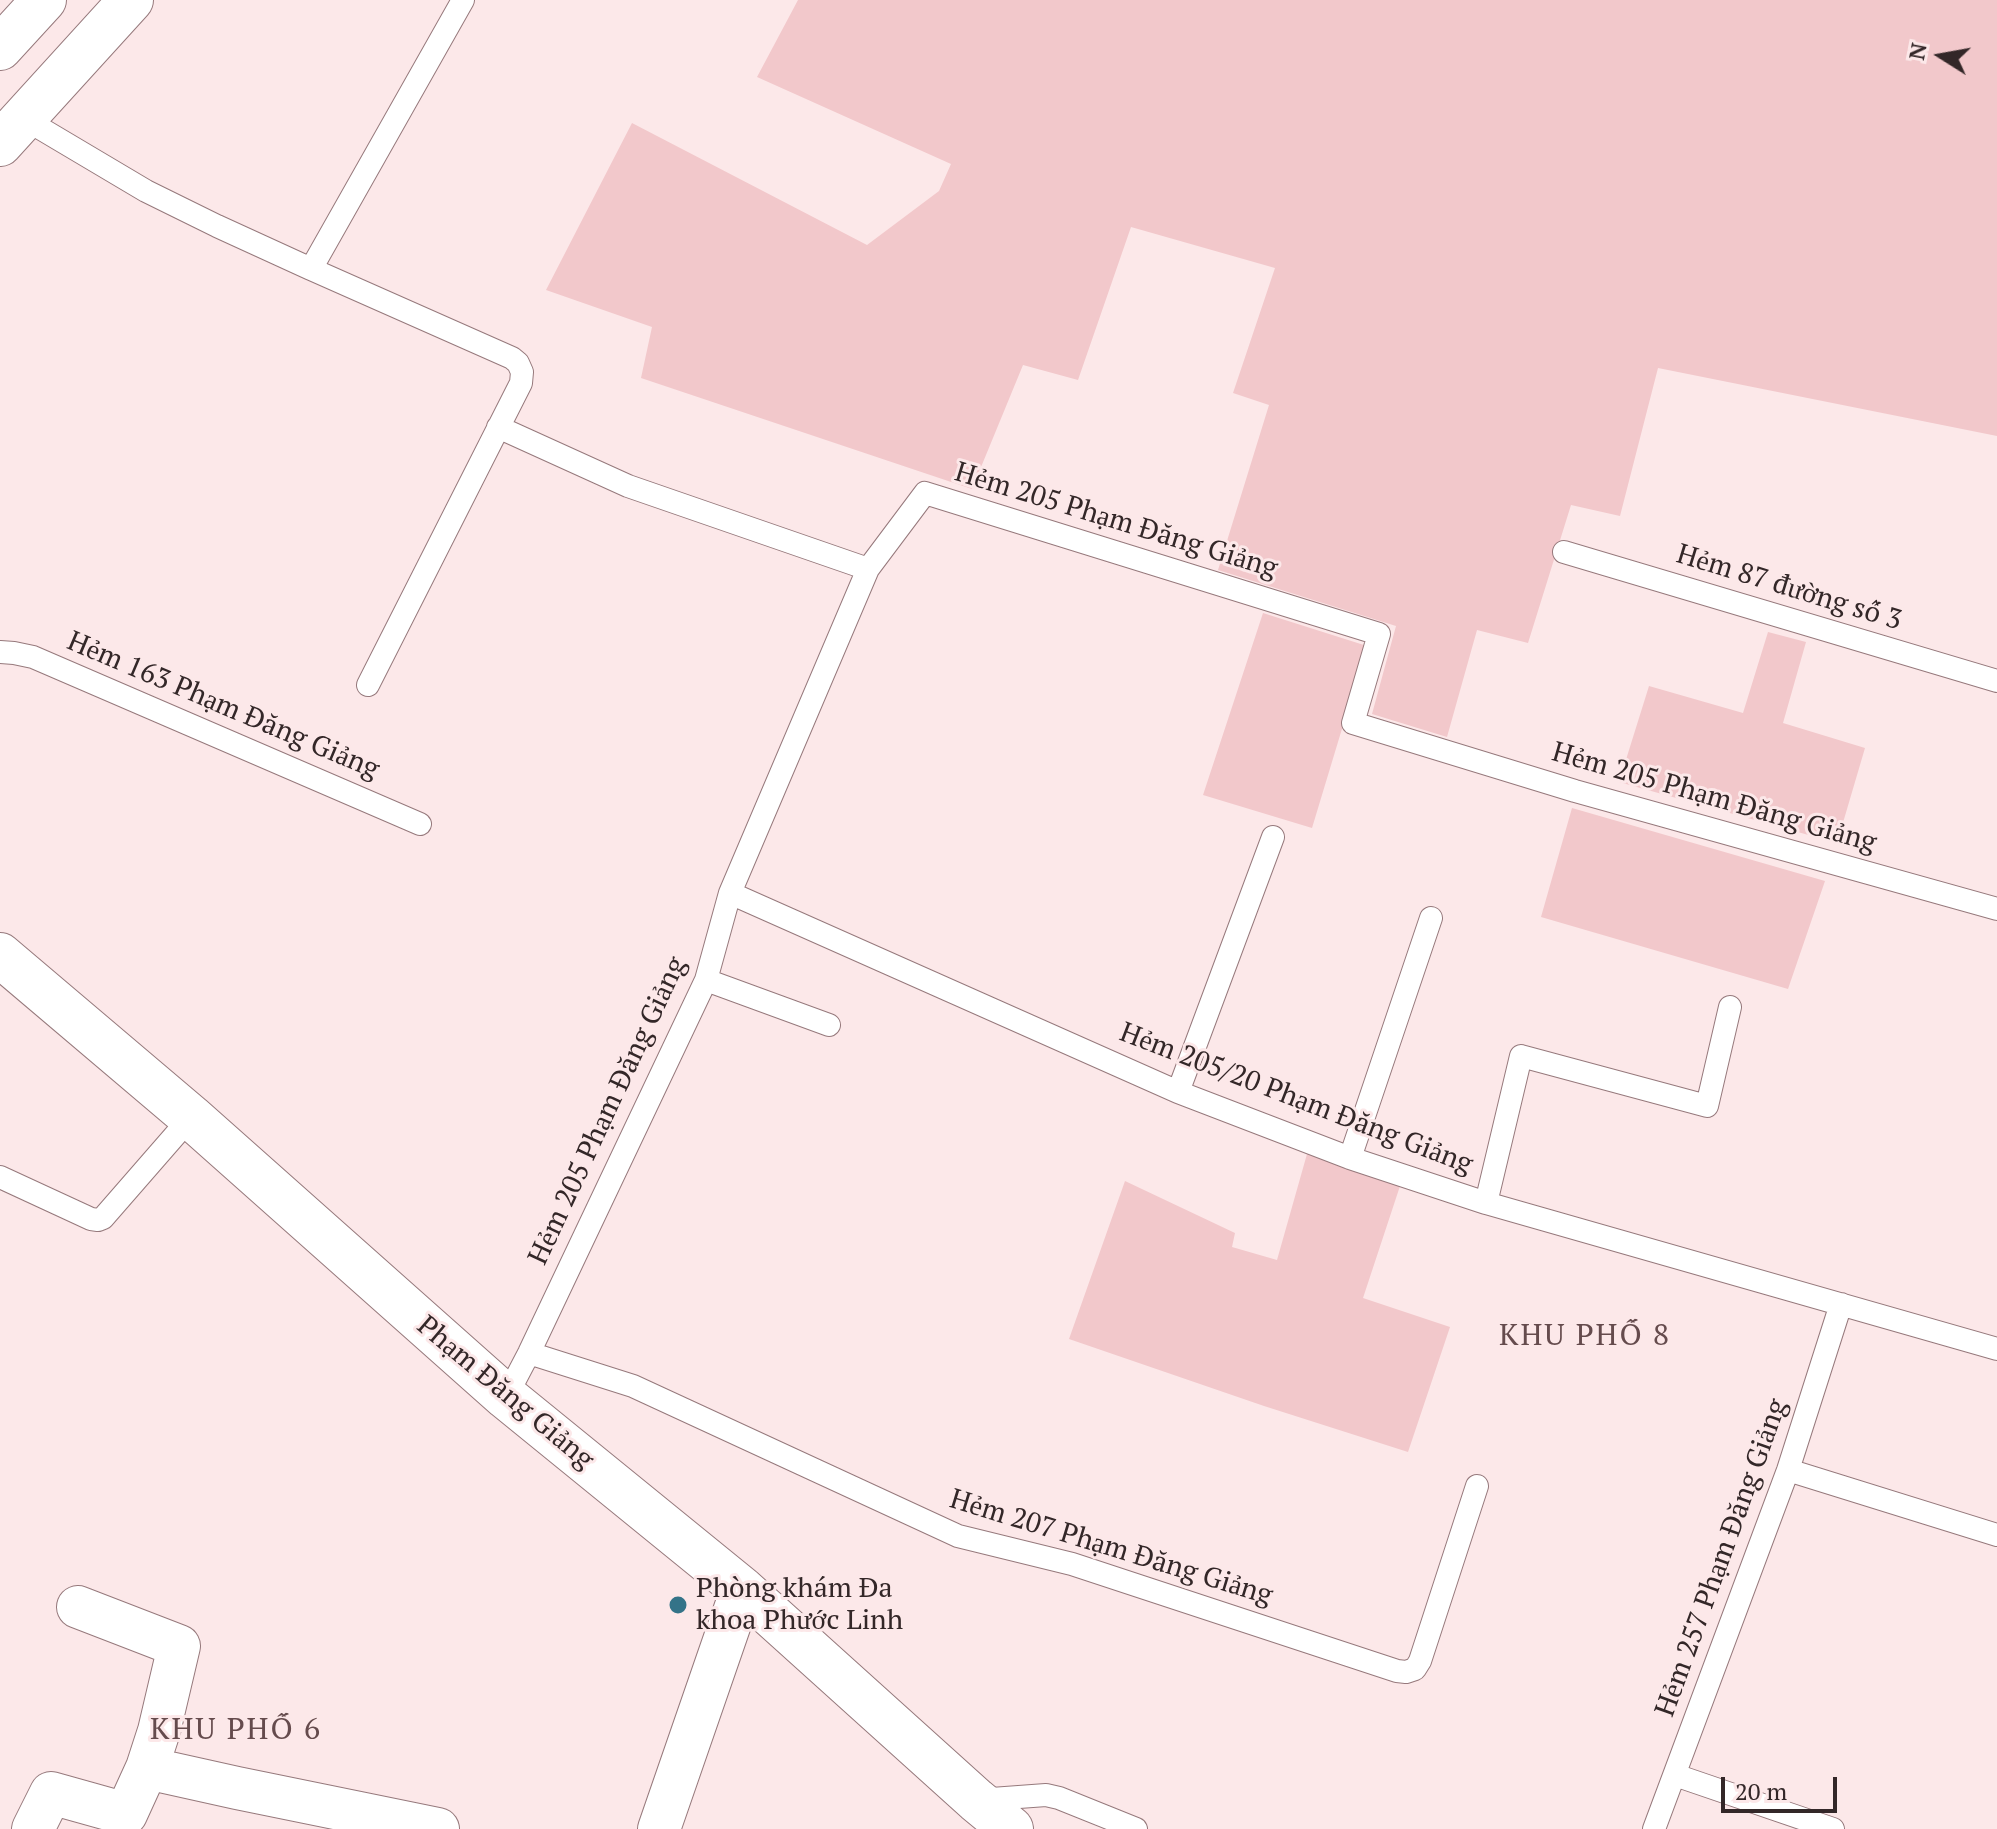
<!DOCTYPE html>
<html>
<head>
<meta charset="utf-8">
<style>
	body { margin:0 }
	#map { position:relative; width:1997px; height:1829px; overflow:hidden; background:#fce8e9; font-family:"PT Serif",serif }
	canvas { display:block }
	.north { position:absolute; left:1901px; top:16px; width:80px; height:80px; -webkit-text-stroke:6px #fce8e9; paint-order:stroke; rotate:281deg; font-size:22px; font-weight:700; line-height:32px; text-align:center; color:#332728 }
	.north::after { content:''; display:block; margin:auto; width:28px; height:36px; background:#332728; clip-path:polygon(50% 0,100% 100%,50% 72%,0 100%) }
	.scale { position:absolute; left:1721px; top:1777px; width:116px; height:36px; box-sizing:border-box; border:4px solid #332728; border-top:0; padding-left:10px; font-size:24px; line-height:28px; white-space:nowrap; color:#332728; -webkit-text-stroke:6px #fce8e9; paint-order:stroke }
</style>
</head>
<body>
<div id="map">
<canvas width="1997" height="1829"></canvas>
<div class="north">N</div>
<div class="scale">20 m</div>
</div>
<script>
const ctx = document.querySelector('canvas').getContext('2d');
ctx.lineJoin = 'round';
function fillPath(path, color) {
  ctx.fillStyle = color;
  ctx.fill(path, 'evenodd');
}
function shape(rows) {
  const path = new Path2D();
  for (const r of rows) {
    path.moveTo(r[0], r[1]);
    for (let i = 2; i < r.length; i += 2) path.lineTo(r[i], r[i + 1]);
  }
  return path;
}
function stroke(path, color, width, dash) {
  ctx.strokeStyle = color;
  ctx.lineWidth = width;
  ctx.lineCap = dash ? 'butt' : 'round';
  ctx.setLineDash(dash || []);
  ctx.stroke(path);
}
function write(font, color, halo, rows, align = 'center') {
  ctx.font = font + ' "PT Serif",serif';
  ctx.lineWidth = 6;
  ctx.setLineDash([]);
  ctx.textBaseline = 'middle';
  ctx.strokeStyle = halo;
  ctx.fillStyle = color;
  for (const [text, x, y, turn = 0] of rows) {
    ctx.save();
    ctx.translate(x, y);
    ctx.rotate((+turn || 0) * Math.PI / 180);
    ctx.textAlign = isNaN(turn) ? turn : align;
    if (halo) ctx.strokeText(text, 0, 0);
    ctx.fillText(text, 0, 0);
    ctx.restore();
  }
}
const green = shape([
	[798,0,1997,0,1997,436,1658,368,1620,516,1571,505,1528,643,1477,630,1447,737,1372,714,1396,626,1218,570,1269,405,1233,393,1275,268,1131,227,1078,380,1023,365,972,489,641,378,652,327,546,290,632,123,867,245,939,191,951,164,757,77],
	[1263,613,1367,646,1312,828,1203,795],
	[1768,632,1806,642,1783,723,1865,748,1837,843,1619,782,1649,686,1743,713],
	[1572,808,1825,881,1788,989,1541,917],
	[1307,1154,1400,1186,1363,1298,1450,1327,1408,1452,1264,1406,1069,1339,1125,1181,1235,1233,1232,1247,1277,1260]
]);
const service = shape([
	[23,118,146,191,217,226,311,269,463,0],
	[311,269,512,358,518,363,522,372,521,383,368,685],
	[498,427,628,486,868,569],
	[1564,552,1997,681],
	[0,652,14,653,33,657,420,824],
	[730,893,1178,1092,1350,1158,1486,1203,1997,1349],
	[706,980,829,1025],
	[1178,1092,1273,837],
	[1350,1158,1431,918],
	[0,1177,91,1219,98,1220,103,1218,191,1117],
	[1486,1203,1521,1056,1707,1106,1730,1007],
	[529,1353,633,1386,958,1536,1072,1564,1397,1671,1406,1672,1415,1669,1420,1661,1477,1486],
	[506,1397,529,1353,706,980,730,893,868,569,925,493,1379,634,1353,723,1575,791,1997,909],
	[1788,1470,1997,1535],
	[1675,1775,1833,1829],
	[978,1800,1046,1795,1059,1798,1136,1829],
	[1654,1829,1788,1470,1841,1304]
]);
const minor = shape([
	[78,1607,179,1646,159,1731,147,1768],
	[33,1829,51,1793,126,1814,147,1768,237,1788,438,1829],
	[659,1829,742,1589]
]);
const tertiary = shape([
	[0,955,191,1117,506,1397,742,1589,976,1800,1011,1829]
]);
const secondary = shape([
	[0,48,44,0],
	[0,144,131,0]
]);
const markers = [
	[678,1605,10,"#347388"]
];
const streetNames = [
	["Hẻm 205 Phạm Đăng Giảng",1116,521,17],
	["Hẻm 87 đường số 3",1789,588,17],
	["Hẻm 163 Phạm Đăng Giảng",223,706,23],
	["Hẻm 205 Phạm Đăng Giảng",1714,798,16],
	["Hẻm 205/20 Phạm Đăng Giảng",1296,1099,21],
	["Hẻm 205 Phạm Đăng Giảng",608,1111,-65],
	["Phạm Đăng Giảng",505,1393,40],
	["Hẻm 207 Phạm Đăng Giảng",1111,1548,17],
	["Hẻm 257 Phạm Đăng Giảng",1722,1558,-70]
];
const poiNames = [
	["Phòng khám Đa",696,1589],
	["khoa Phước Linh",696,1621]
];
const neighbourhoodNames = [
	["KHU PHỐ 8",1585,1336],
	["KHU PHỐ 6",236,1730]
];
fillPath(green, '#f2c8cb');
stroke(service, '#96797c', 24);
stroke(minor, '#96797c', 44);
stroke(tertiary, '#96797c', 46);
stroke(secondary, '#96797c', 46);
stroke(service, '#fff', 22);
stroke(minor, '#fff', 42);
stroke(tertiary, '#fff', 44);
stroke(secondary, '#fff', 44);
for (const [x, y, r, color] of markers) {
  const dot = new Path2D();
  dot.arc(x, y, r, 0, 2 * Math.PI);
  ctx.fillStyle = color;
  ctx.fill(dot);
  stroke(dot, '#fce8e9', 3);
}
write('28px', '#332728', '#fce8e9', streetNames);
write('28px', '#332728', '#fce8e9', poiNames, 'left');
ctx.letterSpacing = '2px';
write('30px', '#654b4d', '#fce8e9', neighbourhoodNames);
ctx.letterSpacing = '0px';
</script>
</body>
</html>
